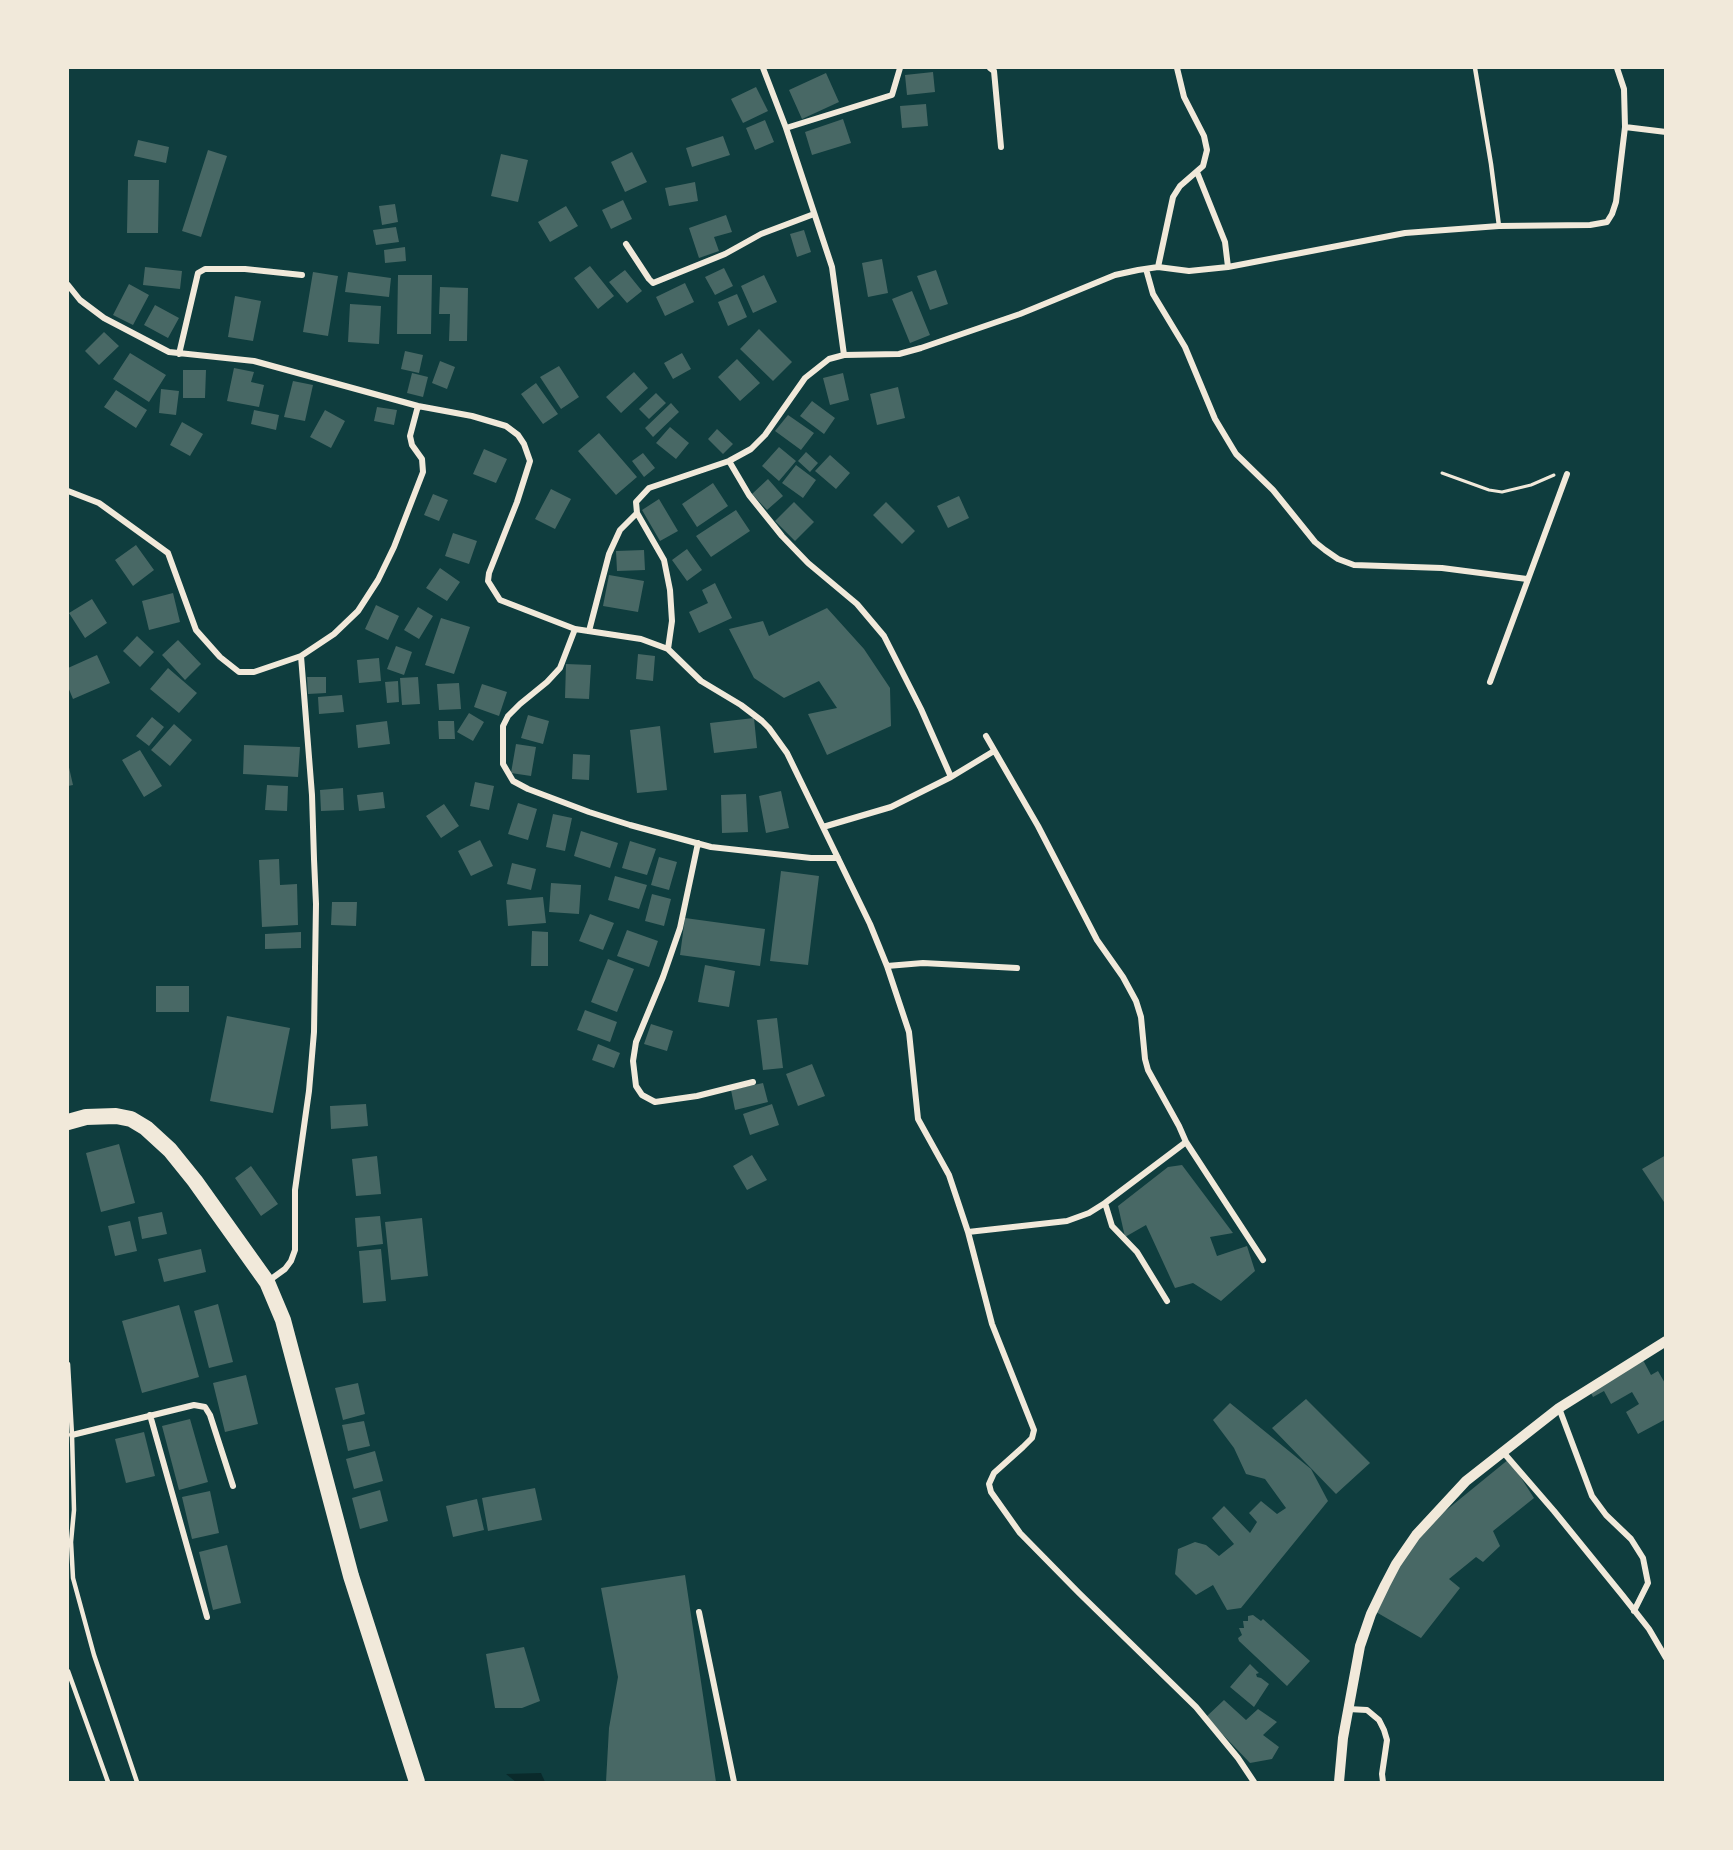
<!DOCTYPE html>
<html>
<head>
<meta charset="utf-8">
<style>
	body { margin:0 }
	#map { position:relative; width:1733px; height:1850px; overflow:hidden; background:#0f3d3e; font-family:"Sofia Sans Condensed",sans-serif }
	canvas { display:block }
	.frame { position:absolute; inset:0; border:69px solid #f1e9da; pointer-events:none }
</style>
</head>
<body>
<div id="map">
<canvas width="1733" height="1850"></canvas>
<div class="frame"></div>
</div>
<script>
const ctx = document.querySelector('canvas').getContext('2d');
ctx.lineJoin = 'round';
function fillPath(path, color) {
  ctx.fillStyle = color;
  ctx.fill(path, 'evenodd');
}
function shape(rows) {
  const path = new Path2D();
  for (const r of rows) {
    path.moveTo(r[0], r[1]);
    for (let i = 2; i < r.length; i += 2) path.lineTo(r[i], r[i + 1]);
  }
  return path;
}
function stroke(path, color, width, dash) {
  ctx.strokeStyle = color;
  ctx.lineWidth = width;
  ctx.lineCap = dash ? 'butt' : 'round';
  ctx.setLineDash(dash || []);
  ctx.stroke(path);
}
const water = shape([
	[541,1773,545,1782,516,1782,506,1774]
]);
const building = shape([
	[933,72,935,92,907,95,905,75],
	[826,73,839,102,802,119,789,90],
	[756,87,768,111,743,123,731,99],
	[926,104,928,126,902,128,900,106],
	[843,119,851,143,812,155,805,132],
	[765,120,774,142,755,150,746,128],
	[723,136,730,155,692,167,686,148],
	[138,140,169,147,166,163,134,156],
	[208,150,227,156,201,237,182,231],
	[632,152,647,182,625,192,611,162],
	[501,154,528,160,518,202,491,196],
	[128,180,159,180,158,233,127,233],
	[695,182,698,201,669,206,665,188],
	[623,200,632,219,611,229,602,210],
	[395,204,398,222,382,225,379,206],
	[566,206,578,226,550,242,538,222],
	[726,215,732,232,714,237,719,251,699,258,689,228],
	[396,227,399,242,376,245,373,230],
	[804,230,811,252,797,257,790,234],
	[405,247,406,261,385,263,384,250],
	[882,259,888,293,868,297,862,263],
	[590,266,614,296,598,309,574,278],
	[145,267,182,271,180,289,143,285],
	[724,268,733,286,715,295,705,277],
	[625,270,642,291,627,303,609,282],
	[936,270,948,304,930,310,917,276],
	[313,272,338,276,328,336,303,332],
	[348,272,391,278,389,297,345,292],
	[398,275,432,275,431,334,397,334],
	[764,275,777,302,753,313,741,286],
	[685,283,694,302,665,316,656,297],
	[129,284,149,295,133,325,113,315],
	[440,287,468,288,467,341,449,341,450,314,439,314],
	[912,291,930,335,910,343,892,299],
	[737,294,747,317,728,326,718,302],
	[235,296,261,301,253,341,228,337],
	[350,304,381,306,379,344,348,342],
	[155,305,179,318,168,338,144,325],
	[759,329,792,362,773,381,740,349],
	[104,332,119,346,99,365,85,351],
	[405,351,423,355,419,373,401,369],
	[130,353,166,375,149,402,113,379],
	[682,353,691,369,673,379,664,363],
	[737,359,760,383,740,401,718,377],
	[440,361,455,367,447,389,432,383],
	[559,366,579,397,561,409,540,377],
	[234,368,254,372,251,382,264,385,259,407,227,401],
	[183,370,206,370,205,398,183,398],
	[634,372,648,388,621,413,606,397],
	[412,373,428,377,423,397,407,393],
	[843,373,849,400,830,405,823,378],
	[293,381,313,385,305,421,284,417],
	[536,383,558,414,543,424,521,394],
	[898,387,905,418,877,425,870,394],
	[161,389,179,391,176,415,159,413],
	[116,390,147,410,136,428,104,407],
	[656,393,666,403,649,419,639,409],
	[812,401,835,418,824,434,800,416],
	[671,403,679,412,653,437,645,428],
	[377,407,397,410,394,425,374,421],
	[254,410,279,415,276,430,251,424],
	[325,410,345,421,331,448,310,437],
	[788,415,814,433,801,450,775,431],
	[182,422,203,434,190,456,170,445],
	[670,427,689,443,676,459,656,443],
	[717,429,733,444,723,454,708,439],
	[599,433,637,477,616,495,578,451],
	[779,447,796,461,779,481,762,466],
	[484,449,507,459,496,483,473,474],
	[806,452,818,463,810,472,798,461],
	[643,453,655,468,644,477,632,461],
	[830,455,850,473,836,489,815,471],
	[796,465,816,480,803,498,782,483],
	[768,479,783,496,767,510,752,494],
	[713,483,728,506,697,527,682,504],
	[551,489,571,499,555,529,535,519],
	[433,494,448,500,439,521,424,515],
	[959,496,969,518,948,528,937,506],
	[659,499,678,531,660,541,642,510],
	[794,502,814,522,795,541,775,521],
	[886,502,915,531,902,544,873,515],
	[736,510,750,531,711,557,696,536],
	[453,533,477,541,469,564,445,556],
	[136,545,154,570,133,586,115,560],
	[687,549,702,570,687,581,672,560],
	[644,550,645,570,617,571,616,551],
	[440,568,460,582,447,601,426,588],
	[609,575,644,581,638,612,603,606],
	[715,583,732,618,699,633,689,612,708,603,702,590],
	[173,593,180,622,149,630,142,601],
	[92,599,107,623,85,638,69,613],
	[376,605,399,616,388,640,365,629],
	[418,607,433,616,419,639,404,630],
	[827,608,864,649,890,688,891,726,827,755,808,714,837,708,819,681,784,698,754,678,729,629,763,621,769,636],
	[441,618,470,627,454,674,425,665],
	[137,636,154,652,140,667,123,651],
	[178,640,201,664,185,680,162,655],
	[396,646,412,652,404,675,387,669],
	[638,654,655,656,653,681,636,679],
	[97,655,110,683,73,699,68,687,68,668],
	[379,658,381,681,359,683,357,660],
	[566,664,591,665,589,699,565,698],
	[168,668,197,693,179,713,150,689],
	[307,677,326,677,326,693,308,694],
	[418,677,420,704,402,705,400,678],
	[398,681,399,702,387,703,385,682],
	[459,683,461,709,439,710,437,684],
	[482,684,507,692,499,716,474,707],
	[342,695,344,712,319,714,318,697],
	[469,713,484,722,473,741,457,732],
	[528,715,549,721,543,744,521,738],
	[152,717,164,727,149,746,136,736],
	[754,718,757,748,714,753,710,723],
	[387,721,390,744,358,748,356,725],
	[438,721,454,721,455,739,439,739],
	[174,724,192,740,170,766,151,750],
	[660,726,667,790,637,793,630,730],
	[516,744,536,747,531,776,511,773],
	[244,745,300,747,298,777,243,774],
	[140,750,162,786,144,797,122,760],
	[573,754,590,755,589,780,572,779],
	[68,763,73,785,68,786],
	[475,782,494,786,489,810,470,806],
	[267,785,288,786,287,811,265,810],
	[343,788,344,810,321,811,320,790],
	[781,791,789,828,766,833,759,796],
	[383,792,385,808,359,811,357,795],
	[746,794,748,832,722,833,721,795],
	[518,803,537,809,528,840,508,834],
	[444,804,459,826,441,838,426,816],
	[553,814,572,818,565,851,546,847],
	[581,831,618,843,610,868,574,856],
	[480,840,493,866,471,876,458,851],
	[630,841,656,849,647,875,622,868],
	[659,857,677,862,669,890,651,885],
	[279,859,280,885,297,884,298,925,262,927,259,860],
	[512,863,536,869,531,890,507,884],
	[781,871,819,876,808,965,770,961],
	[615,876,647,885,639,909,608,900],
	[551,883,581,885,579,914,549,912],
	[652,894,671,899,664,926,645,921],
	[543,897,546,923,508,926,506,900],
	[332,902,357,902,356,926,331,925],
	[590,914,614,923,603,950,579,941],
	[685,918,765,929,760,966,680,955],
	[627,930,658,941,649,967,617,956],
	[532,931,548,932,548,966,531,966],
	[301,932,301,948,265,949,265,934],
	[608,959,634,969,617,1012,591,1002],
	[705,965,735,971,729,1007,698,1002],
	[156,986,189,986,189,1012,156,1012],
	[585,1010,617,1022,610,1042,577,1030],
	[227,1016,290,1028,273,1113,210,1101],
	[777,1018,783,1068,763,1070,757,1020],
	[651,1024,673,1031,667,1051,644,1044],
	[598,1044,620,1053,614,1068,592,1060],
	[812,1064,825,1096,798,1106,786,1074],
	[763,1083,768,1102,735,1110,731,1090],
	[366,1104,368,1126,331,1129,330,1106],
	[772,1104,779,1125,750,1135,743,1114],
	[119,1144,135,1203,101,1212,86,1153],
	[752,1155,767,1180,747,1190,733,1166],
	[1666,1155,1666,1205,1642,1169],
	[377,1156,381,1194,356,1196,352,1159],
	[1182,1165,1233,1233,1210,1237,1217,1256,1247,1246,1255,1271,1221,1301,1193,1283,1175,1288,1146,1225,1125,1237,1118,1206,1168,1167],
	[251,1166,278,1204,261,1216,235,1178],
	[162,1212,167,1234,142,1239,138,1217],
	[380,1216,383,1244,357,1247,355,1218],
	[422,1218,428,1276,391,1280,385,1222],
	[130,1221,137,1251,115,1256,108,1226],
	[201,1249,206,1272,164,1282,158,1259],
	[381,1249,386,1301,363,1303,359,1251],
	[218,1304,233,1362,209,1368,194,1311],
	[179,1305,199,1377,142,1393,122,1321],
	[1643,1360,1651,1375,1658,1371,1666,1385,1666,1419,1638,1434,1626,1412,1639,1404,1632,1392,1611,1404,1604,1391,1593,1397,1589,1389],
	[246,1375,258,1424,225,1432,213,1383],
	[358,1383,365,1414,343,1420,335,1388],
	[1306,1399,1370,1463,1336,1494,1272,1428],
	[1230,1403,1311,1469,1328,1501,1241,1608,1227,1610,1213,1585,1196,1595,1175,1574,1178,1549,1195,1542,1206,1545,1219,1556,1234,1544,1212,1518,1224,1506,1250,1533,1257,1522,1249,1513,1261,1501,1277,1514,1286,1508,1265,1479,1246,1474,1234,1448,1213,1420],
	[190,1419,208,1482,179,1490,162,1426],
	[364,1421,370,1446,348,1451,342,1425],
	[144,1432,155,1476,126,1483,115,1439],
	[375,1451,383,1481,354,1489,346,1459],
	[1509,1459,1534,1498,1493,1531,1500,1546,1483,1562,1476,1557,1449,1579,1460,1588,1421,1638,1376,1612,1396,1568,1422,1530],
	[535,1488,542,1520,488,1531,482,1498],
	[380,1490,388,1521,360,1529,352,1498],
	[210,1491,219,1533,192,1539,182,1497],
	[477,1499,484,1530,453,1537,446,1506],
	[227,1545,241,1603,213,1610,199,1552],
	[685,1575,716,1782,606,1782,609,1728,618,1677,601,1588],
	[1253,1615,1261,1621,1263,1619,1310,1661,1287,1686,1239,1641,1238,1638,1242,1635,1239,1628,1244,1628,1243,1621,1248,1621,1248,1616],
	[524,1647,540,1701,522,1708,495,1708,486,1654],
	[1250,1664,1259,1673,1256,1674,1257,1677,1261,1678,1269,1684,1254,1707,1230,1687],
	[1224,1700,1246,1720,1258,1709,1277,1722,1263,1735,1279,1747,1272,1759,1250,1763,1206,1717]
]);
const path = shape([
	[1442,473,1489,490,1502,492,1531,485,1554,475]
]);
const service = shape([
	[1475,68,1491,164,1499,226],
	[68,1364,72,1435,74,1510,71,1542,73,1578,94,1655,137,1782],
	[68,1671,108,1782]
]);
const minor = shape([
	[763,68,786,128,832,267,844,355],
	[990,68,994,71,1001,147],
	[1625,127,1666,132],
	[786,128,892,95,900,68],
	[1197,172,1225,242,1228,267],
	[626,244,649,279,653,283,725,254,761,234,814,214],
	[1158,267,1173,197,1180,186,1203,166,1207,150,1204,136,1184,97,1177,68],
	[1146,269,1153,294,1185,347,1215,419,1236,454,1273,490,1315,542,1325,550,1338,559,1354,565,1442,568,1527,579],
	[68,285,80,300,104,318,169,352,254,361,418,406,472,416,506,426,518,435,524,444,530,461,517,502,489,573,488,581,500,600,575,629,641,639,668,649,701,681,741,705,762,721,769,728,787,753,870,924,887,966,909,1032,918,1119,949,1175,968,1232,992,1324,1034,1430,1032,1438,1023,1447,994,1473,989,1484,991,1492,1020,1533,1079,1593,1196,1707,1238,1758,1254,1782],
	[179,354,198,273,205,269,245,269,302,275],
	[729,461,749,495,782,536,808,563,857,604,884,636,921,709,951,777],
	[68,491,99,503,168,553,196,630,220,657,239,672,254,672,301,656,312,795,314,859,316,904,314,1032,309,1091,295,1190,295,1250,291,1261,285,1269,267,1282],
	[575,629,560,668,547,682,520,704,508,716,503,726,503,764,513,781,528,789,589,812,630,825,711,847,811,858,838,858],
	[589,631,609,554,620,530,637,513],
	[668,649,672,621,670,590,664,560,637,513,636,502,649,488,729,461,751,449,765,435,805,378,829,359,844,355,899,354,921,348,1020,314,1115,275,1138,270,1158,267,1189,271,1228,267,1405,233,1499,226,1590,225,1607,222,1612,214,1616,202,1625,127,1624,89,1617,68],
	[301,656,334,634,358,611,378,580,394,547,423,472,422,459,412,445,410,436,418,406],
	[1490,682,1567,474],
	[823,827,891,807,951,777,994,751],
	[698,843,680,928,663,977,636,1042,633,1061,636,1086,642,1095,655,1102,697,1096,753,1082],
	[887,966,923,963,1017,968],
	[1186,1142,1263,1260],
	[1105,1203,1112,1226,1137,1252,1167,1301],
	[968,1232,1067,1221,1089,1213,1105,1203,1186,1142,1179,1126,1148,1070,1145,1059,1141,1017,1136,1001,1123,977,1097,940,1038,826,986,736],
	[1559,1408,1592,1496,1606,1515,1631,1539,1643,1558,1648,1583,1634,1611],
	[150,1415,207,1617],
	[72,1435,194,1405,205,1407,210,1415,233,1486],
	[1503,1452,1554,1511,1623,1596,1649,1629,1666,1658],
	[699,1612,734,1782],
	[1348,1709,1367,1710,1379,1720,1384,1730,1387,1740,1382,1774,1383,1782]
]);
const tertiary = shape([
	[1339,1782,1343,1738,1360,1646,1371,1614,1385,1585,1396,1564,1416,1535,1466,1481,1559,1408,1666,1341]
]);
const trunk = shape([
	[68,1122,86,1117,116,1116,131,1119,146,1128,170,1150,195,1181,267,1282,283,1320,351,1576,417,1782]
]);
fillPath(water, '#0a2a2b');
fillPath(building, '#486865');
stroke(path, '#f1e9da', 3);
stroke(service, '#f1e9da', 4.5);
stroke(minor, '#f1e9da', 6);
stroke(tertiary, '#f1e9da', 10);
stroke(trunk, '#f1e9da', 16);
</script>
</body>
</html>
